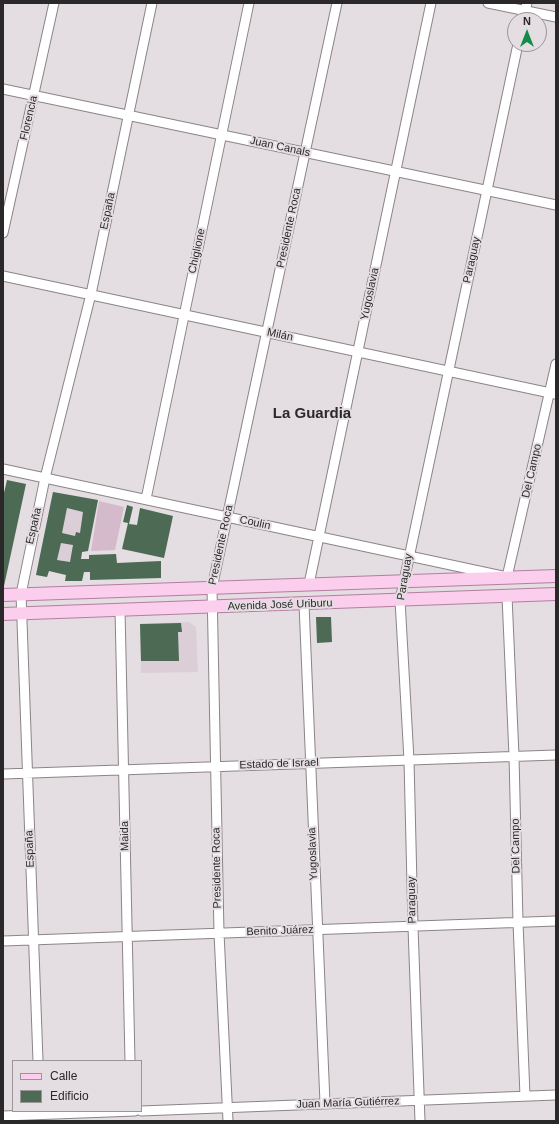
<!DOCTYPE html>
<html>
<head>
<meta charset="utf-8">
<style>
	body { margin:0 }
	#map { position:relative; width:559px; height:1124px; overflow:hidden; background:#e4dde1; font-family:Helvetica,sans-serif }
	canvas { display:block }
	.frame { position:absolute; inset:0; border:4px solid #2b282a; pointer-events:none }
	.legend { position:absolute; left:12px; top:1060px; width:130px; height:52px; box-sizing:border-box; background:#e4dde1; border:1px solid #9a9598; margin:0; padding:5px 7px; list-style:none; font-size:12px; color:#2b282a }
	.legend li { display:flex; align-items:center; gap:8px; height:20px }
	.legend b { width:20px; border:1px solid #9a9598 }
	.north { position:absolute; left:507px; top:12px; width:40px; height:40px; box-sizing:border-box; background:#e4dde1; border:1px solid #9a9598; border-radius:50%; rotate:0deg; font-size:11px; font-weight:700; line-height:16px; text-align:center; color:#2b282a }
	.north::after { content:''; display:block; margin:auto; width:14px; height:18px; background:#128c48; clip-path:polygon(50% 0,100% 100%,50% 72%,0 100%) }
</style>
</head>
<body>
<div id="map">
<canvas width="559" height="1124"></canvas>
<div class="frame"></div>
<ul class="legend">
<li><b style="height:5px;background:#fcceed"></b>Calle</li>
<li><b style="height:11px;background:#4d6a54"></b>Edificio</li>
</ul>
<div class="north">N</div>
</div>
<script>
const ctx = document.querySelector('canvas').getContext('2d');
ctx.lineJoin = 'round';
function fillPath(path, color) {
  ctx.fillStyle = color;
  ctx.fill(path, 'evenodd');
}
function shape(rows) {
  const path = new Path2D();
  for (const r of rows) {
    path.moveTo(r[0], r[1]);
    for (let i = 2; i < r.length; i += 2) path.lineTo(r[i], r[i + 1]);
  }
  return path;
}
function stroke(path, color, width, dash) {
  ctx.strokeStyle = color;
  ctx.lineWidth = width;
  ctx.lineCap = dash ? 'butt' : 'round';
  ctx.setLineDash(dash || []);
  ctx.stroke(path);
}
function write(font, color, halo, rows, align = 'center') {
  ctx.font = font + ' Helvetica,sans-serif';
  ctx.lineWidth = 4;
  ctx.setLineDash([]);
  ctx.textBaseline = 'middle';
  ctx.strokeStyle = halo;
  ctx.fillStyle = color;
  for (const [text, x, y, turn = 0] of rows) {
    ctx.save();
    ctx.translate(x, y);
    ctx.rotate((+turn || 0) * Math.PI / 180);
    ctx.textAlign = isNaN(turn) ? turn : align;
    if (halo) ctx.strokeText(text, 0, 0);
    ctx.fillText(text, 0, 0);
    ctx.restore();
  }
}
const built = shape([
	[53,492,98,500,88,551,82,552,81,559,89,559,90,572,66,575,49,571,47,577,36,575],
	[189,622,196,627,198,672,141,673,140,624]
]);
const green = shape([
	[99,501,124,507,115,550,91,551]
]);
const building = shape([
	[7,480,26,484,4,586,3,497],
	[53,492,98,500,88,551,82,552,81,559,89,559,89,555,116,554,117,563,161,561,161,578,90,580,90,572,84,572,82,581,65,581,66,575,49,571,47,577,36,575],
	[67,508,83,512,80,533,76,532,75,536,62,533],
	[61,543,73,545,70,562,57,560],
	[127,505,133,507,129,524,137,525,140,508,173,516,164,558,122,549,128,523,123,522],
	[316,617,331,617,332,642,317,643],
	[181,623,182,632,178,632,179,661,141,661,140,624]
]);
const minor = shape([
	[488,3,556,17],
	[523,20,527,3],
	[3,89,556,205],
	[3,233,54,3],
	[3,276,555,394],
	[3,469,507,577,556,364],
	[146,499,249,3],
	[309,584,431,3],
	[507,596,514,756,518,922,525,1096],
	[304,604,325,1103],
	[120,610,130,1061],
	[3,774,556,755],
	[3,941,556,921],
	[38,1061,21,594,45,478,91,294,152,3],
	[141,1111,556,1095],
	[3,1116,135,1111],
	[228,1121,219,933,212,588,337,3],
	[420,1121,413,927,409,760,400,600,518,44]
]);
const major = shape([
	[3,595,556,576],
	[3,614,556,594]
]);
const streetNames = [
	["Florencia",29,118,-77],
	["Juan Canals",280,147,12],
	["España",108,211,-78],
	["Presidente Roca",289,228,-78],
	["Chiglione",197,251,-78],
	["Paraguay",472,260,-78],
	["Yugoslavia",370,294,-78],
	["Milán",280,335,12],
	["Del Campo",532,471,-77],
	["Coulin",255,523,12],
	["España",34,526,-77],
	["Presidente Roca",221,545,-78],
	["Paraguay",405,577,-80],
	["Avenida José Uriburu",280,605,-2],
	["Estado de Israel",279,764,-2],
	["Maida",125,836,-91],
	["Del Campo",516,846,-91],
	["España",30,849,-92],
	["Yugoslavia",313,854,-92],
	["Presidente Roca",217,868,-91],
	["Paraguay",412,900,-91],
	["Benito Juárez",280,931,-2],
	["Juan María Gutiérrez",348,1103,-2]
];
const districtNames = [
	["La Guardia",312,414]
];
fillPath(built, '#dcced7');
fillPath(green, '#d4bacb');
fillPath(building, '#4d6a54');
stroke(minor, '#8b8488', 11);
stroke(major, '#b27ea1', 14);
stroke(minor, '#fff', 9);
stroke(major, '#fcceed', 12);
write('11px', '#2b282a', '#e4dde1', streetNames);
write('bold 15px', '#2b282a', '#e4dde1', districtNames);
</script>
</body>
</html>
